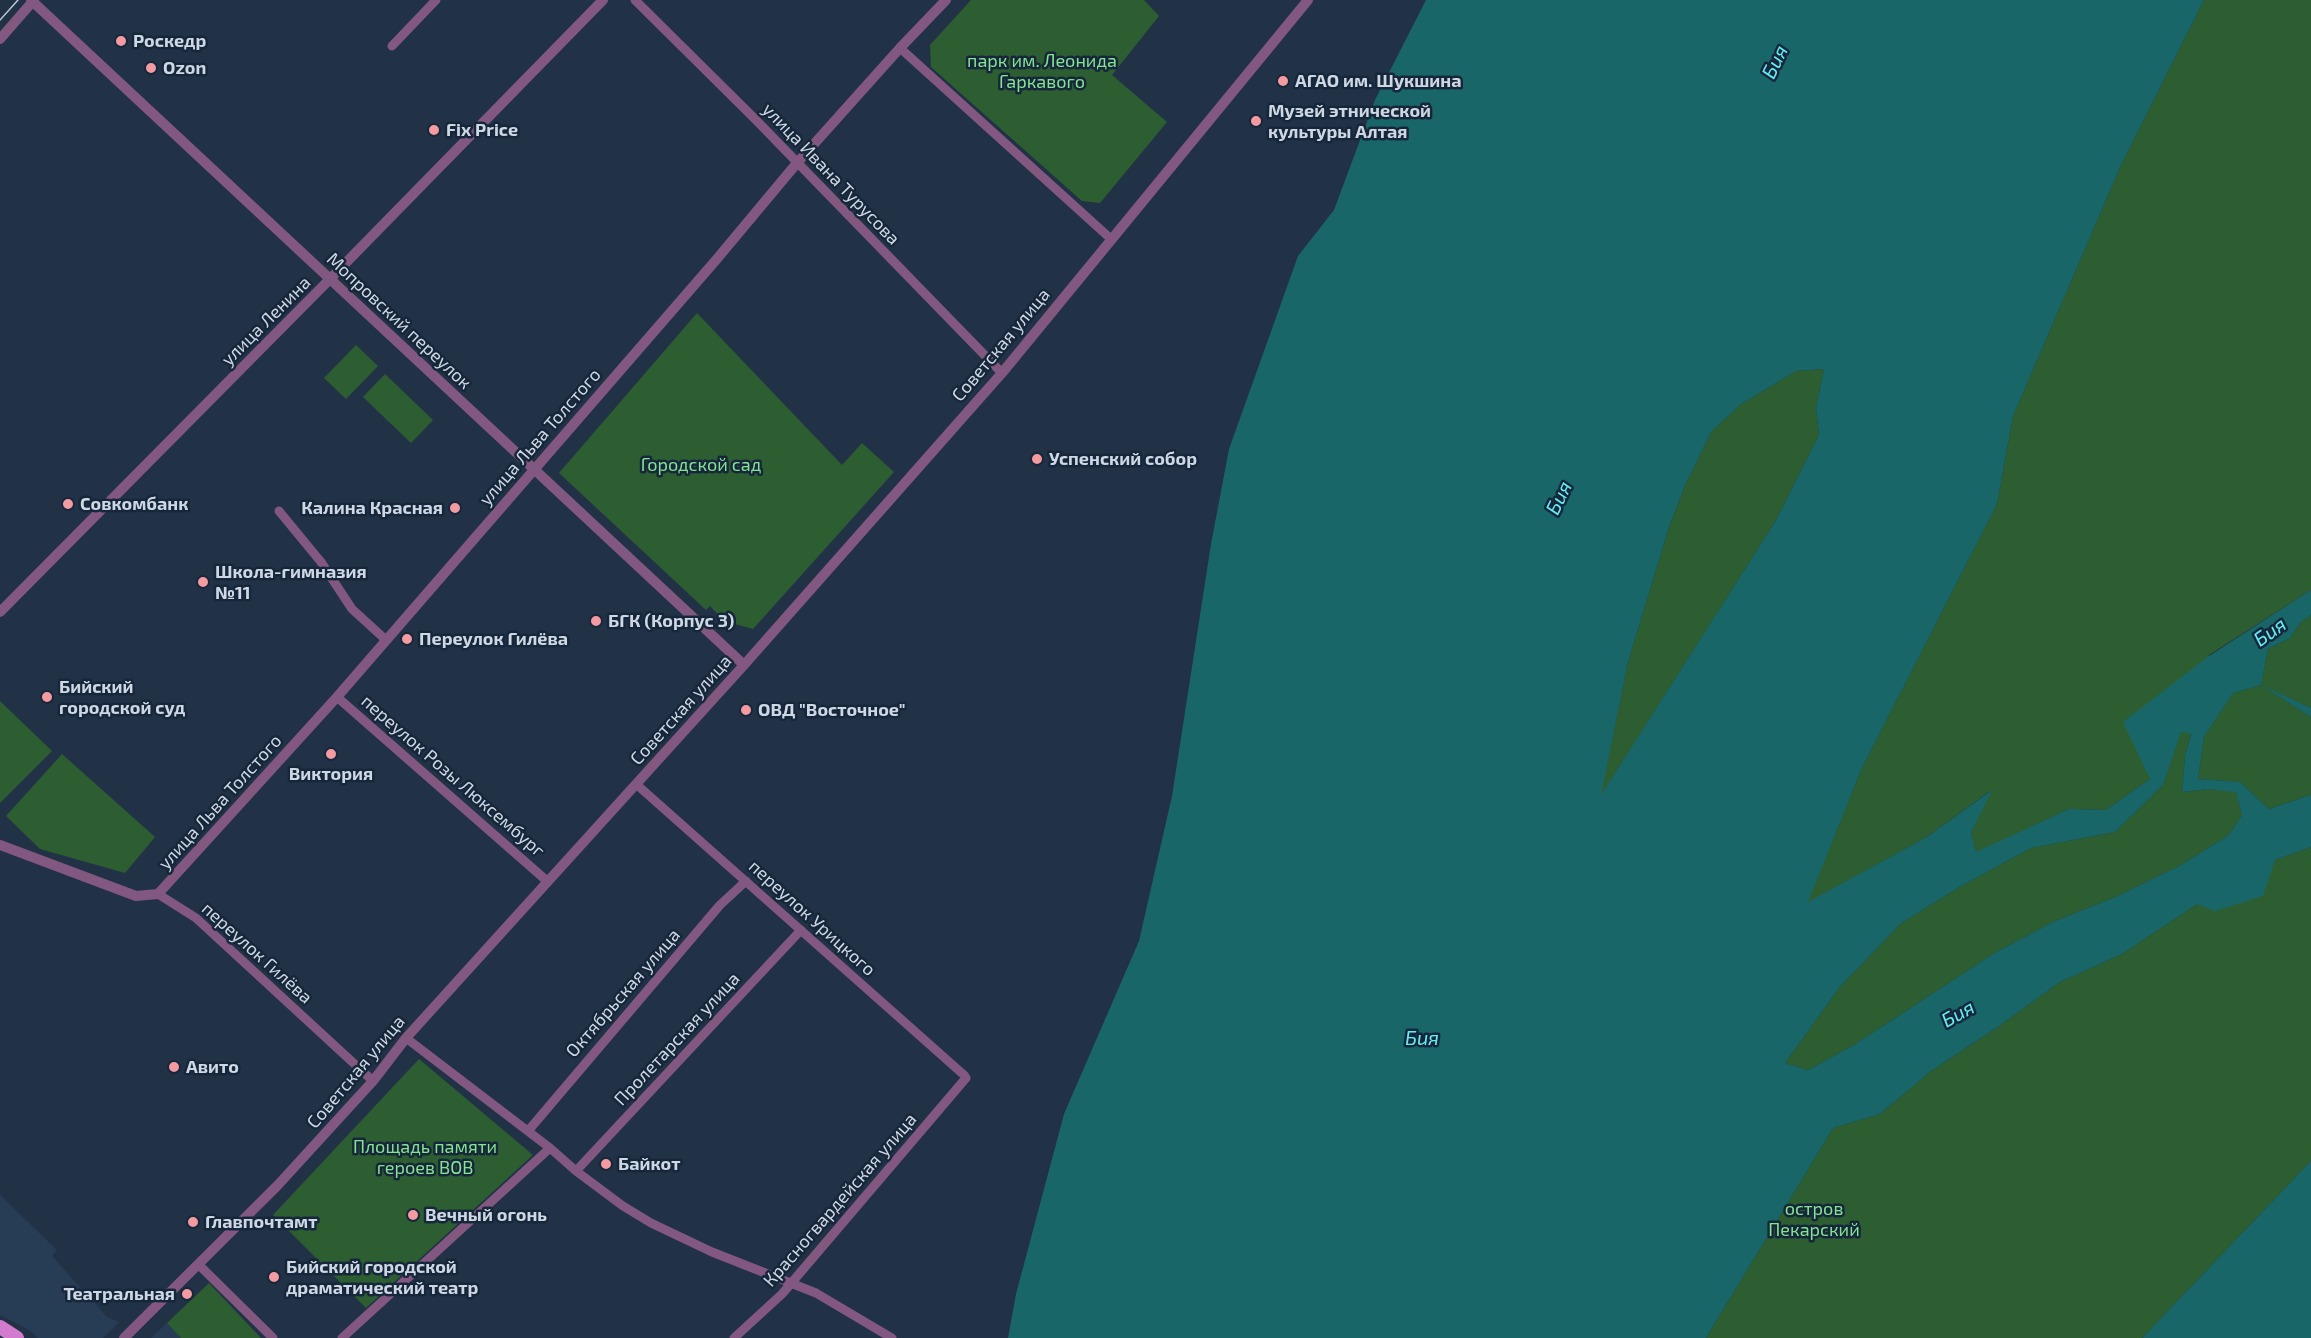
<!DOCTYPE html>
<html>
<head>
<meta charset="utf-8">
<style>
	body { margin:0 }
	canvas { display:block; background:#213146 }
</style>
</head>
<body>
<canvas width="2311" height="1338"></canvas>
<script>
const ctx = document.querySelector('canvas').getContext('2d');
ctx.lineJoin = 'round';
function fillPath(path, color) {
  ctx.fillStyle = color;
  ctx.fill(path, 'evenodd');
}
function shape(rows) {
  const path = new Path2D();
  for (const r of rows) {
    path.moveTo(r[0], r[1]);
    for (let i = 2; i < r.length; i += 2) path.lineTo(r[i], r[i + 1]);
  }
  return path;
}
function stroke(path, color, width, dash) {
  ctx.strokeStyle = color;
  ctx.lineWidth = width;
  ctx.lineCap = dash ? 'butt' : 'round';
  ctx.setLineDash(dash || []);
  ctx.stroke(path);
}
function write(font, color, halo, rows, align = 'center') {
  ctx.font = font + ' "Exo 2",sans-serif';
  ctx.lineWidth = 5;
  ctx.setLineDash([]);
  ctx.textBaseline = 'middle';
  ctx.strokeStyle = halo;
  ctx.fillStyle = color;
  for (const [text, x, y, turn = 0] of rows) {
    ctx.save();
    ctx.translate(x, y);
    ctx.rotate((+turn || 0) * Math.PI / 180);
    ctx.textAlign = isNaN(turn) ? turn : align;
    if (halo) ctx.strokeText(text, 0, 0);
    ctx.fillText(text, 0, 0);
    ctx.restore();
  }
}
const built = shape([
	[0,1195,57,1250,52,1256,107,1317,119,1322,103,1338,38,1338,29,1330,0,1315],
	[167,1323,181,1338,151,1338]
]);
const green = shape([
	[971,0,1144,0,1159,16,1112,75,1167,122,1100,203,1082,201,931,67,930,45],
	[2204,0,2311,0,2311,590,2209,655,2150,779,2106,810,2069,809,1976,853,1971,833,1990,791,1927,837,1807,903,1861,770,1997,504,2013,416,2121,165],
	[697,313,842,465,862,443,894,472,753,629,724,621,710,606,706,610,559,473],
	[356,345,378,366,346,399,324,378],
	[1824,369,1816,408,1819,435,1775,522,1600,797,1628,662,1669,527,1684,488,1711,432,1741,404,1796,371],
	[385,374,433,420,411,443,363,397],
	[2311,615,2311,708,2266,688,2311,717,2311,795,2269,809,2240,782,2198,779,2204,737,2233,693,2261,685,2268,649,2290,638,2300,623],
	[0,701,52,751,0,803],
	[2180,732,2191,733,2185,756,2182,792,2209,789,2236,791,2242,815,2229,835,2181,865,2118,896,2053,922,1996,952,1854,1045,1808,1070,1785,1063,1839,988,1900,924,1961,886,2031,848,2115,832,2163,785],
	[62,754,155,837,125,873,40,849,6,816],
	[2311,847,2311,1161,2142,1338,1706,1338,1833,1128,1880,1114,1931,1071,1999,1026,2060,982,2122,954,2197,904,2275,860],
	[419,1059,533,1155,366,1308,273,1215],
	[209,1283,261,1338,181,1338,167,1323]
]);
const water = shape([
	[1426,0,2204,0,2121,165,2013,416,1997,504,1861,770,1808,902,1927,837,1992,790,1971,833,1976,852,2069,809,2106,810,2150,779,2123,722,2209,656,2311,590,2311,615,2300,623,2290,638,2268,649,2261,685,2311,708,2311,717,2261,685,2233,693,2204,737,2198,779,2240,782,2269,809,2311,795,2311,847,2275,860,2263,896,2215,911,2197,904,2122,954,2060,982,1999,1026,1931,1071,1880,1114,1833,1128,1706,1338,1008,1338,1016,1294,1064,1114,1139,941,1172,796,1211,544,1229,449,1298,256,1334,210,1375,100],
	[1824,369,1816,408,1819,435,1775,522,1601,795,1628,662,1669,527,1684,488,1711,432,1741,404,1796,371],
	[2181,732,2191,734,2185,756,2182,792,2209,789,2236,792,2242,815,2229,835,2181,865,2118,896,2053,922,1996,952,1854,1045,1808,1070,1785,1063,1839,988,1900,924,1961,886,2031,848,2115,832,2163,785],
	[2311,1161,2311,1338,2142,1338]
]);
const minor = shape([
	[635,0,756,120,1002,373],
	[392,46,436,0],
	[900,48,1111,239],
	[279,511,321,562,352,609,386,640],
	[337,697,547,881],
	[636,784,964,1075,966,1078,782,1294,734,1338],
	[158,894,196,918,373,1081],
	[406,1038,550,1148,576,1171,623,1206,651,1223,712,1252,816,1293,892,1338],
	[528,1131,720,905,746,881],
	[576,1171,801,930],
	[199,1265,273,1338],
	[342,1338,550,1148]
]);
const tertiary = shape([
	[31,0,744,665],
	[0,39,34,0],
	[0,612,330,279,603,0],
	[0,845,136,896,158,894,337,697,716,260,797,163,900,48,946,0],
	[124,1338,277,1186,373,1081,406,1038,744,665,1002,373,1308,0]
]);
const primary = shape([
	[0,1327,17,1338]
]);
const tram = shape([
	[0,20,18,0]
]);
const markers = [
	[121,41,6,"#f49aa1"],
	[151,68,6,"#f49aa1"],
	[1283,81,6,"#f49aa1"],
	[1256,121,6,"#f49aa1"],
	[434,130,6,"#f49aa1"],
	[1037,459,6,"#f49aa1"],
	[68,504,6,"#f49aa1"],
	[455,508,6,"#f49aa1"],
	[203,582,6,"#f49aa1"],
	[596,621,6,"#f49aa1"],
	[407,639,6,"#f49aa1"],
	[47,697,6,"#f49aa1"],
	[746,710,6,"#f49aa1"],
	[331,754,6,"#f49aa1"],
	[174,1067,6,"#f49aa1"],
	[606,1164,6,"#f49aa1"],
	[413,1215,6,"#f49aa1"],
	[193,1222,6,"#f49aa1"],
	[274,1277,6,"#f49aa1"],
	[187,1294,6,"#f49aa1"]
];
const poiNames = [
	["Роскедр",133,41],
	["Ozon",163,68],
	["АГАО им. Шукшина",1295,81],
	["Музей этнической",1268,111],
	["культуры Алтая",1268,132],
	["Fix Price",446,130],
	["Успенский собор",1049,459],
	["Совкомбанк",80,504],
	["Калина Красная",443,508,"right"],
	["Школа-гимназия",215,572],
	["№11",215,593],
	["БГК (Корпус 3)",608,621],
	["Переулок Гилёва",419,639],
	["Бийский",59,687],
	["городской суд",59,708],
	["ОВД \"Восточное\"",758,710],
	["Виктория",331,774,"center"],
	["Авито",186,1067],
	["Байкот",618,1164],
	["Вечный огонь",425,1215],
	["Главпочтамт",205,1222],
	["Бийский городской",286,1267],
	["драматический театр",286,1288],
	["Театральная",175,1294,"right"]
];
const parkNames = [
	["парк им. Леонида",1042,61],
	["Гаркавого",1042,82],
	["Городской сад",701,465],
	["Площадь памяти",425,1147],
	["героев ВОВ",425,1168],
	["остров",1814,1209],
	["Пекарский",1814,1230]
];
const streetNames = [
	["улица Ивана Турусова",831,174,46],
	["улица Ленина",266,321,-45],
	["Мопровский переулок",399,321,43],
	["Советская улица",1001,345,-50],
	["улица Льва Толстого",540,437,-49],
	["Советская улица",681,710,-48],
	["переулок Розы Люксембург",453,776,41],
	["улица Льва Толстого",220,802,-48],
	["переулок Урицкого",812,918,42],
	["переулок Гилёва",257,953,42],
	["Октябрьская улица",623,993,-49],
	["Пролетарская улица",677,1039,-47],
	["Советская улица",356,1072,-50],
	["Красногвардейская улица",840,1200,-49]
];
const waterNames = [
	["Бия",1775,62,-64],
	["Бия",1559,498,-64],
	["Бия",2270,632,-35],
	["Бия",1958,1014,-29],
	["Бия",1422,1038]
];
fillPath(built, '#273c55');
fillPath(green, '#2c5e32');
fillPath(water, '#196669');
stroke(minor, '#835880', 9);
stroke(tertiary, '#835880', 10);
stroke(primary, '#d37bcf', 14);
stroke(tram, '#bcc7d5', 1.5);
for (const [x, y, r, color] of markers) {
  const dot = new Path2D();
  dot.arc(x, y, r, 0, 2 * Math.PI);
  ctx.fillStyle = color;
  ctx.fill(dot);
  stroke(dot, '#17273b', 2);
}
write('bold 18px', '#ced8e5', '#17273b', poiNames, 'left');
write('18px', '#85e48e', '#17273b', parkNames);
write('18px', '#ced8e5', '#17273b', streetNames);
write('italic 20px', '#62edf2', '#17273b', waterNames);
</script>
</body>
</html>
